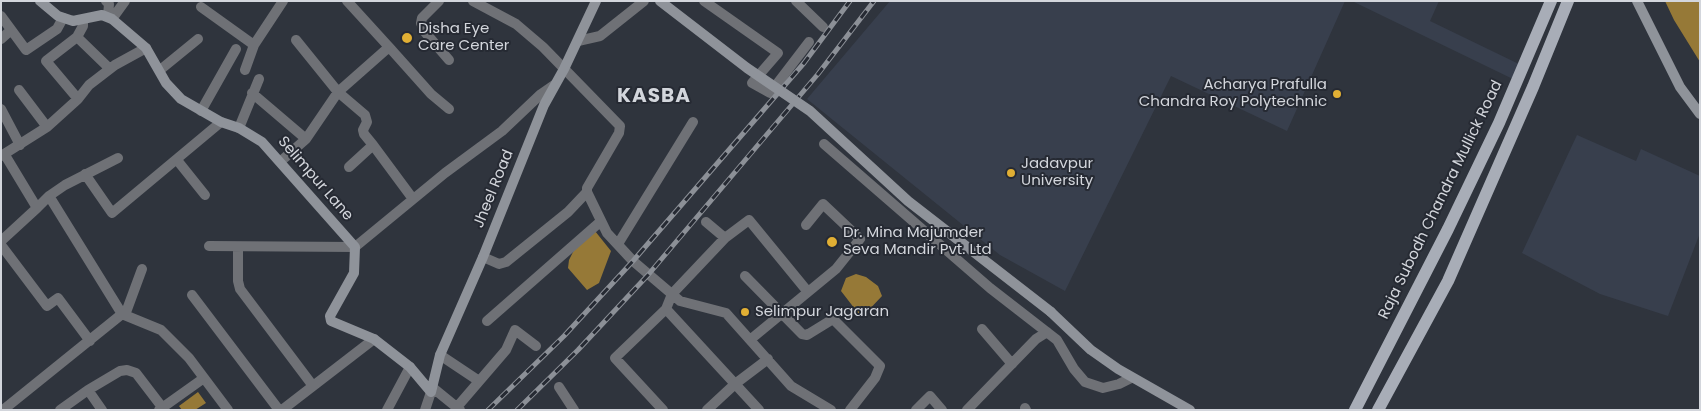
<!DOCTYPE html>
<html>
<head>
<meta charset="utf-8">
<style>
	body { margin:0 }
	#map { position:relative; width:1701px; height:411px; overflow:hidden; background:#2f343d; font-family:Poppins,sans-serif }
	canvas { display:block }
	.frame { position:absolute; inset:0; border:2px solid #d3d6dc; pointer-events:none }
</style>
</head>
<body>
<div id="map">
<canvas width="1701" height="411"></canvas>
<div class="frame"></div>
</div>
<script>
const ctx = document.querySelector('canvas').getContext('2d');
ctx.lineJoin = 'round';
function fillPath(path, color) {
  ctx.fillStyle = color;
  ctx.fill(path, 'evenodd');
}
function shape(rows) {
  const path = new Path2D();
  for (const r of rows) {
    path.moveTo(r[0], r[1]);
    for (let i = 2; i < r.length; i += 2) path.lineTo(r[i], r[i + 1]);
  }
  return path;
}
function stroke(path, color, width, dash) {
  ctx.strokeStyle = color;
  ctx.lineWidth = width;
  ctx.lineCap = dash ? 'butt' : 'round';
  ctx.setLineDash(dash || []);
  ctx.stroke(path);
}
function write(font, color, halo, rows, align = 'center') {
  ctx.font = font + ' Poppins,sans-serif';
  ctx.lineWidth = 4;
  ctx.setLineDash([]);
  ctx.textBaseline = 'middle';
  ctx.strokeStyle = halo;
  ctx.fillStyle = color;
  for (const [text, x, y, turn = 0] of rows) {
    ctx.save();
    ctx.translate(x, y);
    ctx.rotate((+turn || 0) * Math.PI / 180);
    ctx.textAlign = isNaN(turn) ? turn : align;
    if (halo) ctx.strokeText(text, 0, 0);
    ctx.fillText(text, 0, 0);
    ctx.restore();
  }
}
const built = shape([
	[890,1,1345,1,1287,131,1171,76,1065,291,1000,255,807,99],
	[1352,1,1439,1,1430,21,1523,66,1517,81],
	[1577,135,1636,161,1641,149,1700,176,1700,233,1668,316,1600,294,1522,253]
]);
const water = shape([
	[1665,1,1700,1,1700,62,1674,20],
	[595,231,611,251,599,283,587,290,568,268,569,260,576,246],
	[856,274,866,277,878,286,882,296,864,315,858,313,841,291,846,278],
	[198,392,206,403,195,410,182,410,179,406]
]);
const street = shape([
	[106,1,109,4,108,16],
	[347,1,389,47],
	[439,1,422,18,421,23,424,31,449,60],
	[473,1,516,24,543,47,620,126,619,133,587,188,587,192,607,233,633,261,680,301,726,313,791,386,831,410],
	[704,1,778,53,752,83,770,93,809,42],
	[796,1,823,27],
	[201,7,254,45],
	[1,16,26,50,57,29,63,18],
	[112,19,125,1],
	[77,37,110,69],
	[1,39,11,30],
	[296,40,338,92,365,115,367,122,363,130,364,134,373,145,349,167],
	[578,41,600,36,644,1],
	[160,70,198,39],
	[245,70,254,45,283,1],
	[19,90,47,127],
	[252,93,306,139],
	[78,99,46,61,77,37,83,26,83,20],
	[1,109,20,145],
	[201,111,236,49],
	[239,128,259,79],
	[824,144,990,288,1057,340,1074,369,1085,382,1103,388,1119,384,1131,378],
	[373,145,413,199],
	[5,155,37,208,49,196,122,314],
	[1,156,47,127,78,99,89,85,115,65,146,48],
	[177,160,205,195],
	[281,161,306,139,338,92,389,47,431,94,449,109],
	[85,174,112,213,221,122],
	[49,196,65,185,118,158],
	[706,222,725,238],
	[1,241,37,208],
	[618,244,693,122],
	[1,245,47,306,58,298,90,341],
	[209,246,355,247,445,173,502,131,541,94,554,85],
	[238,248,238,281,240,289,313,386],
	[483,257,499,264,506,262,568,212,587,192],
	[745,276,802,334,807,335,833,319,880,366,875,378,850,410],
	[192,295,279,410],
	[666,309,759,410],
	[125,315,142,269],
	[487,321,600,222],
	[982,329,1012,364],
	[751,339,836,269,860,239,823,204,806,225],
	[440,355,479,381],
	[559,387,574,410],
	[433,388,460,410],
	[88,390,102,410],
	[457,407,506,350,515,330,536,346],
	[1025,408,1026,410],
	[3,410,122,314,161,330,189,358,228,410],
	[60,410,88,390,120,371,127,370,136,373,162,407],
	[159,410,204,378],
	[282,410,374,339],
	[387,410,410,367],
	[425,410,431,392],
	[663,410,615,358,666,309,672,294,725,238,749,220,808,292],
	[707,410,735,384,768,359],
	[916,410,930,396,942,410],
	[967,410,1036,339,1047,332]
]);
const secondary = shape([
	[40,1,58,16,73,21,102,15,112,19,146,48,166,83,181,99,221,122,239,128,262,142,355,247,354,273,330,316,331,321,374,339,410,367,431,392,440,355,483,257,544,105,564,69,596,1],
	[1637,1,1680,87,1700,114],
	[1051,312,1091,350,1118,369,1190,410]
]);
const primary = shape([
	[1355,410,1448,229,1499,123,1551,1],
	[1378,410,1448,281,1533,87,1568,1]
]);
const rail = shape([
	[488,410,564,336,633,261,804,63,850,1],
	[517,410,578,350,648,275,818,74,874,1]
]);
const secondaryBridge = shape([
	[660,1,747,68,810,111,908,201,1051,312]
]);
const markers = [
	[407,38,6,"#e1af34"],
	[1337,94,5,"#e1af34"],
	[1011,173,5,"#e1af34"],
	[832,242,6,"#e1af34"],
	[745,312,5,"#e1af34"]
];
const poiNames = [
	["Disha Eye",418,29],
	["Care Center",418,46],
	["Acharya Prafulla",1327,85,"right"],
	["Chandra Roy Polytechnic",1327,102,"right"],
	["Jadavpur",1021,164],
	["University",1021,181],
	["Dr. Mina Majumder",843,233],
	["Seva Mandir Pvt. Ltd",843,250],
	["Selimpur Jagaran",755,312]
];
const streetNames = [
	["Selimpur Lane",315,179,49],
	["Jheel Road",494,189,-68],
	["Raja Subodh Chandra Mullick Road",1441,200,-64]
];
const districtNames = [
	["KASBA",654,97]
];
fillPath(built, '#383f4d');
fillPath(water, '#967937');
stroke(street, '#6f7176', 10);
stroke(secondary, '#8f939a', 10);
stroke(primary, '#a8adb7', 12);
stroke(rail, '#8c9097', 5);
stroke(rail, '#262a33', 3, [9]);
stroke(secondaryBridge, '#8f939a', 10);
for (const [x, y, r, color] of markers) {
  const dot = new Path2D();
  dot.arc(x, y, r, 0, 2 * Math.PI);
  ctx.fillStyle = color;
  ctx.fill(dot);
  stroke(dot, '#262a33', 2);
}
write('15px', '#d3d6dc', '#262a33', poiNames, 'left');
write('15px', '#d3d6dc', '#262a33', streetNames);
ctx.letterSpacing = '1px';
write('bold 20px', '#d3d6dc', '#262a33', districtNames);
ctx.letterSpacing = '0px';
</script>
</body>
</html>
